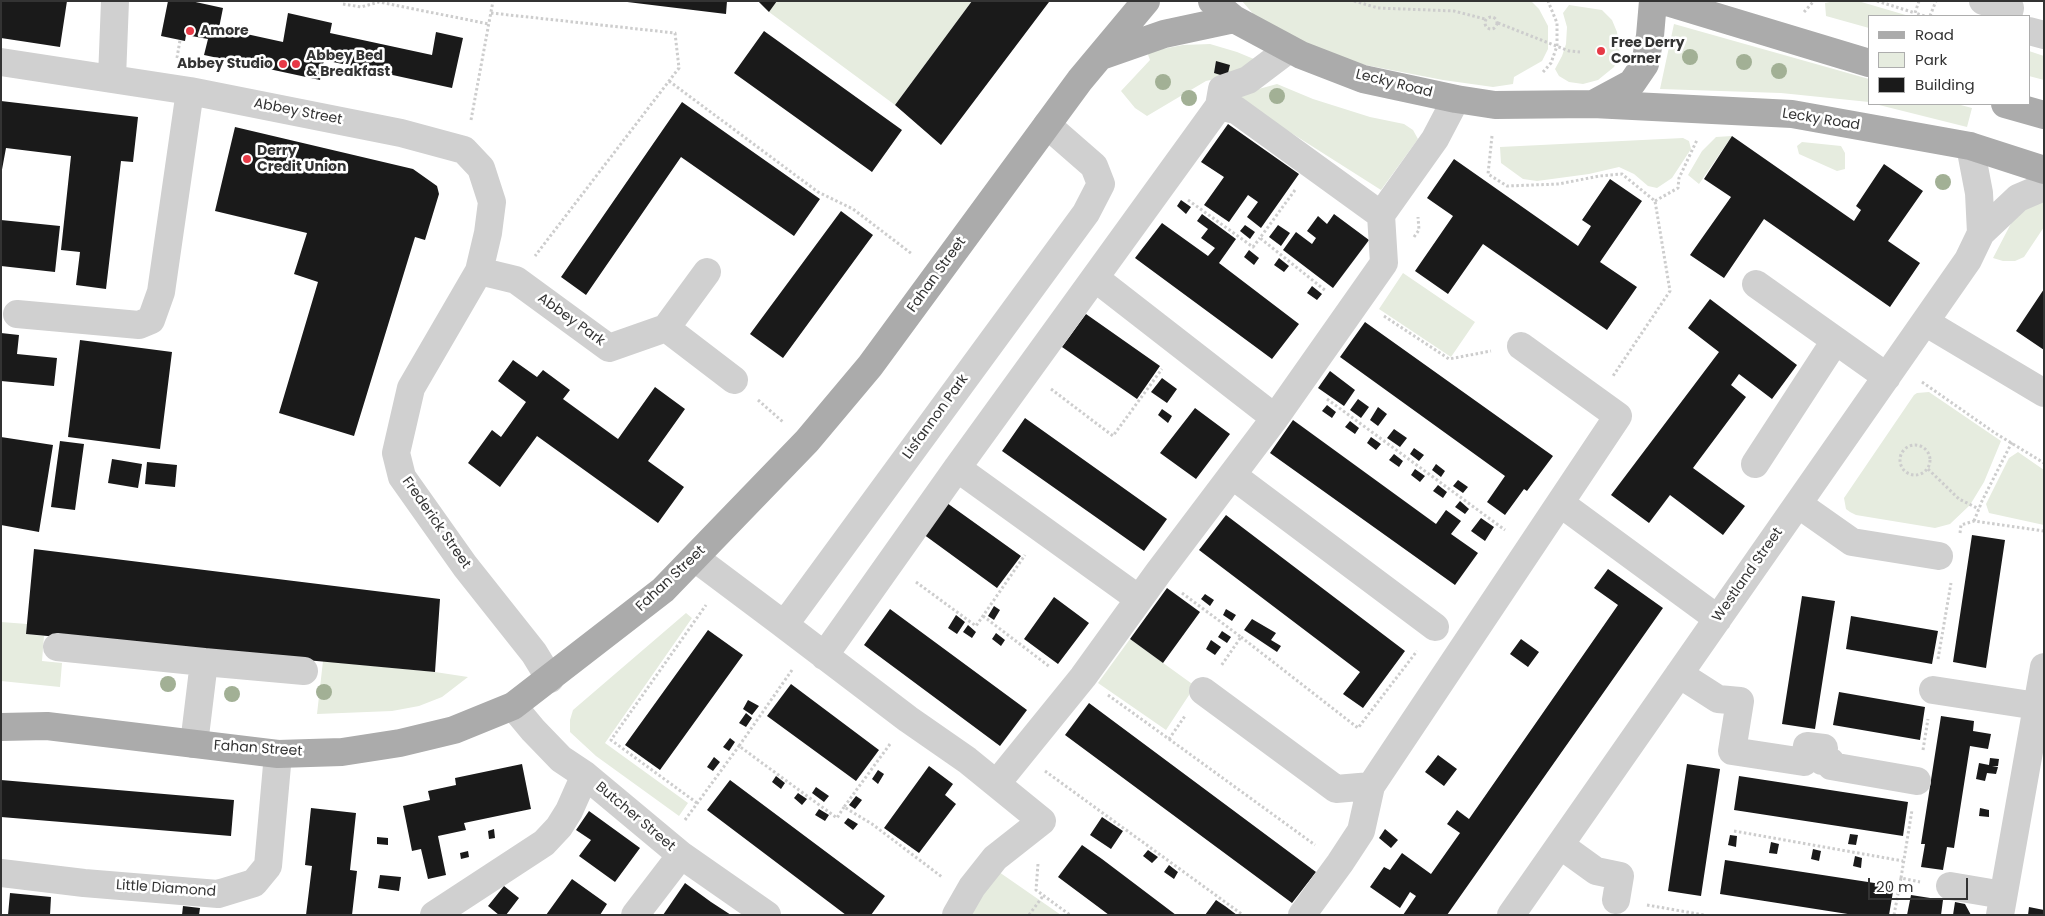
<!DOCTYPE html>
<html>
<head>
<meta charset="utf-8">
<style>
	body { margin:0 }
	#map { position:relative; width:2045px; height:916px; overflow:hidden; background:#fff; font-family:Poppins,sans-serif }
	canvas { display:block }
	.frame { position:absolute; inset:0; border:2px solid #333; pointer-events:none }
	.legend { position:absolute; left:1868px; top:15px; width:162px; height:90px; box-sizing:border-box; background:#fff; border:1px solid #adadad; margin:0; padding:6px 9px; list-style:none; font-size:15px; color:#333 }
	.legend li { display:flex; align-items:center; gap:10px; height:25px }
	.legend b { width:25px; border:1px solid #adadad }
	.scale { position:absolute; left:1868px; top:878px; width:100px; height:22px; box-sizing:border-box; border:2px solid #333; border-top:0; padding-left:6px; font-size:15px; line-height:18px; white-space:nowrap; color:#333; -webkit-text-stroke:4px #fff; paint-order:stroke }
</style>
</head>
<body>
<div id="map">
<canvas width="2045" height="916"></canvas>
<div class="frame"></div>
<ul class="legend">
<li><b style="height:6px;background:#ababab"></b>Road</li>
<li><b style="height:14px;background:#e6ecdf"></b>Park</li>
<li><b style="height:14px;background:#1a1a1a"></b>Building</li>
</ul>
<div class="scale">20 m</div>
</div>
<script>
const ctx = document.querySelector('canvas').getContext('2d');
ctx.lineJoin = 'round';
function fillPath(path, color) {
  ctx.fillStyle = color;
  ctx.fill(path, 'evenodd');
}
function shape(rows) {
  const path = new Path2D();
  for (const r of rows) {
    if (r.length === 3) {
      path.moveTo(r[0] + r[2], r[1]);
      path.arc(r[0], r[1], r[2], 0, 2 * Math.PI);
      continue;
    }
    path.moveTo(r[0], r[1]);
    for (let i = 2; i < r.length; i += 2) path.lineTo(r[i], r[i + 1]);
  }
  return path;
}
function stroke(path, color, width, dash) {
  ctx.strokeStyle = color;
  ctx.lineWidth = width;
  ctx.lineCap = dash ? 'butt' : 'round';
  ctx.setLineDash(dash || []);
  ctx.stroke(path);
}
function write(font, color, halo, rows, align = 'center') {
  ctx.font = font + ' Poppins,sans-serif';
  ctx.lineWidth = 5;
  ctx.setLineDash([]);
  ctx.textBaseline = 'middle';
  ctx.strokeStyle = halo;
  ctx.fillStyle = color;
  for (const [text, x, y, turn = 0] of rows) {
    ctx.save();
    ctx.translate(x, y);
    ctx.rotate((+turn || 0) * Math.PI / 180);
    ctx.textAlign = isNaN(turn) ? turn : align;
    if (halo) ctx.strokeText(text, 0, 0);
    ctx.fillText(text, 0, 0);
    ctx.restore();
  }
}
const green = shape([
	[777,1,972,1,895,105,769,12],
	[1242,1,1531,1,1539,9,1548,26,1548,49,1542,61,1514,77,1513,84,1493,87,1443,80,1355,63,1292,40,1255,16],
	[1835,1,1858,1,1909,16,1869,16,1869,28,1826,16,1825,3],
	[1569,5,1602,10,1612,20,1617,32,1620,56,1614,67,1598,80,1583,84,1569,82,1559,76,1555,69,1562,56,1566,44,1567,27,1563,13],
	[1674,24,1869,79,1869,102,1781,93,1660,89],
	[1210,44,1237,52,1261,62,1256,70,1206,81,1147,116,1135,108,1121,91,1150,60,1147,52,1183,45],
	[2029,51,2044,56,2044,80,2029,76],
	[1277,84,1313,99,1370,117,1404,124,1413,130,1418,139,1381,190,1233,96],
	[1875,104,1957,104,1972,108,1967,127],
	[1732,136,1699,184,1688,175,1702,151,1716,137],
	[1683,138,1689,141,1691,149,1672,178,1657,188,1648,186,1634,174,1619,167,1589,174,1537,181,1523,179,1501,163,1500,147],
	[1802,142,1841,146,1845,153,1845,169,1837,171,1799,154,1797,146],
	[2044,196,2044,227,2024,257,2015,261,2003,261,1993,258,2019,208],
	[1403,273,1475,322,1451,357,1379,309],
	[1929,392,2001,441,1984,482,1970,505,1950,524,1935,528,1856,515,1850,512,1846,509,1844,498,1914,395,1917,393],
	[2018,452,2044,470,2044,525,1989,513,1986,504,2009,458],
	[686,613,692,618,605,743,688,803,679,816,596,756,570,732,570,720,573,710],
	[1,622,27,624,26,634,44,636,42,661,62,663,60,687,1,681],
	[1130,639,1195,686,1166,730,1098,683],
	[323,661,435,672,468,677,442,697,419,706,392,711,317,714],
	[999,872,1061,915,972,915,988,877]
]);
const building = shape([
	[1,1,67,1,60,47,1,38],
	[168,1,191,1,223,8,219,28,283,42,288,13,332,23,330,33,432,55,436,32,463,38,452,88,324,60,320,80,204,55,208,39,186,35,185,41,161,36],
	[619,1,727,1,726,14],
	[758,1,777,1,769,12],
	[972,1,1049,2,941,145,895,105],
	[764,31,902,130,872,172,734,73],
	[1216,61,1230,65,1227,77,1214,73],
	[1,101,138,117,133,162,121,161,106,289,76,285,80,252,61,250,71,156,6,148,1,175],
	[682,102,820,199,794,236,681,157,586,295,561,277],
	[1228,124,1299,174,1261,228,1247,217,1258,202,1248,195,1229,222,1204,205,1224,177,1201,162],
	[235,127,413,169,437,186,439,194,425,240,415,237,354,436,279,413,318,282,294,274,307,233,215,211],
	[1732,136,1854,221,1861,210,1856,206,1884,164,1923,191,1888,241,1920,263,1890,307,1764,219,1724,278,1690,255,1731,197,1704,179],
	[1454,159,1578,246,1591,226,1582,220,1610,179,1642,201,1600,262,1637,287,1607,330,1483,244,1448,294,1415,271,1453,216,1427,198],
	[1181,200,1191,207,1186,214,1177,206],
	[841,211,873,235,783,358,750,334],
	[1202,214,1236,239,1219,263,1299,324,1272,359,1135,258,1162,223,1208,256,1215,248,1201,238,1208,229,1197,221],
	[1334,214,1369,240,1333,288,1283,250,1296,232,1312,244,1316,238,1307,231,1318,216,1327,224],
	[1,220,60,226,55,272,1,266],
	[1245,225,1255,232,1250,239,1240,231],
	[1278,225,1290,233,1281,246,1269,237],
	[1249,250,1259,258,1254,265,1244,257],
	[1279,258,1289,266,1284,272,1274,265],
	[1312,286,1322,294,1317,300,1307,293],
	[2044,289,2044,350,2016,331],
	[1710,299,1797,365,1772,399,1739,374,1731,385,1746,397,1693,468,1745,506,1723,535,1670,495,1649,523,1611,495,1719,352,1688,328],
	[1086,314,1160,366,1137,399,1062,347],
	[1365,322,1553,456,1527,491,1524,489,1505,515,1487,502,1505,476,1340,357],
	[1,333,19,335,17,354,57,358,54,386,1,381],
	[80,340,172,352,160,449,68,437],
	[513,360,537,377,543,370,570,390,563,399,618,439,655,387,685,409,648,461,684,487,658,523,537,436,500,487,468,463,492,430,501,437,526,402,498,381],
	[1330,371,1355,390,1344,406,1318,388],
	[1162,378,1177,389,1167,403,1151,392],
	[1358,399,1369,407,1361,418,1350,410],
	[1327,405,1336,412,1332,418,1322,411],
	[1378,407,1387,414,1378,426,1370,420],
	[1195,408,1230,434,1196,479,1160,453],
	[1162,409,1172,416,1168,423,1158,415],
	[1025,418,1167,519,1144,551,1002,451],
	[1293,420,1436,524,1446,510,1461,521,1451,534,1478,553,1455,585,1270,453],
	[1350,421,1359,428,1355,434,1345,427],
	[1394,429,1407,438,1400,447,1387,438],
	[1,437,53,445,39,532,1,525],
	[1371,437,1381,444,1376,450,1367,443],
	[60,441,84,444,75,510,51,507],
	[1414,448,1424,455,1419,461,1410,454],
	[1394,454,1403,461,1399,467,1389,460],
	[112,459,142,464,138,488,108,483],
	[147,462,177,465,175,487,145,484],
	[1436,464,1445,471,1441,477,1432,470],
	[1415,469,1425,476,1420,482,1411,475],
	[1458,480,1468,487,1463,493,1453,486],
	[1438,485,1447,492,1443,498,1433,491],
	[1460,501,1469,509,1465,514,1455,507],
	[947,503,1021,556,997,588,923,534],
	[1226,515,1405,651,1363,708,1343,694,1360,672,1199,550],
	[1481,518,1494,527,1485,541,1471,531],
	[1972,535,2005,540,1986,668,1953,662],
	[34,549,440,599,435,672,26,634],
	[1608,569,1663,608,1447,915,1403,915,1416,896,1410,892,1400,908,1370,887,1384,867,1390,870,1402,853,1431,874,1460,833,1447,824,1457,810,1469,819,1618,605,1594,588],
	[1167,588,1200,612,1163,663,1130,639],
	[1205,594,1214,600,1210,606,1201,599],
	[1802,596,1835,601,1815,729,1782,724],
	[1054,597,1089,623,1058,664,1024,639],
	[994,606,1000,610,994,620,988,616],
	[890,609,1027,710,1000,746,864,645],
	[1226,609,1236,615,1232,621,1223,615],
	[956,615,965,622,957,634,948,628],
	[1851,616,1938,631,1932,664,1846,649],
	[1252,619,1276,633,1271,640,1281,646,1277,652,1244,630],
	[968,625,976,632,972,638,963,632],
	[708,630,743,655,660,770,625,745],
	[1222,631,1231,637,1227,643,1218,637],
	[996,633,1005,640,1001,646,992,639],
	[1521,639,1539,652,1528,667,1510,654],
	[1211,640,1221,647,1215,655,1206,649],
	[791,684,879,750,856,781,767,716],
	[1839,692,1925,707,1920,740,1833,725],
	[748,700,759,706,752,715,743,709],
	[1089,703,1316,872,1292,903,1065,735],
	[746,713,752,718,746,727,739,723],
	[1941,716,1974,721,1973,731,1991,734,1988,749,1970,746,1954,848,1947,847,1943,870,1921,867,1925,844,1921,844],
	[730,738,735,742,729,751,723,747],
	[1438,755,1457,769,1444,786,1425,772],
	[714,757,720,762,713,771,707,767],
	[1990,758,1999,759,1998,766,1992,766,1998,767,1996,774,1987,773,1985,781,1976,779,1979,763,1989,765],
	[522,764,531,809,464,823,466,830,438,836,446,875,428,879,421,849,412,851,403,806,430,800,428,791,456,785,455,778],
	[1687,764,1720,769,1701,896,1668,891],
	[929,766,953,784,945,795,956,804,919,853,884,828],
	[878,770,884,774,878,784,872,779],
	[776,776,785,783,781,789,772,782],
	[1739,776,1908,802,1903,836,1734,810],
	[1,780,234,800,231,836,1,817],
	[730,780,885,896,871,915,846,915,707,810],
	[816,787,829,796,824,802,812,793],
	[798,793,807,799,802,805,794,798],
	[856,796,862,800,855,809,849,805],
	[311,808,356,813,350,870,357,871,352,915,306,915,312,866,305,865],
	[1980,808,1989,810,1989,817,1979,816],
	[819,809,829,815,825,821,815,815],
	[589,811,640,848,615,882,579,856,591,840,576,830],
	[1102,817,1123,831,1111,849,1090,835],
	[848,818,858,824,853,830,844,823],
	[494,829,495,838,489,839,488,831],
	[1385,829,1398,840,1391,848,1379,838],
	[1850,834,1858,835,1856,845,1848,844],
	[1730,835,1737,836,1736,847,1728,845],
	[377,837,388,838,388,845,377,844],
	[1771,842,1779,844,1777,854,1769,853],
	[1082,845,1102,859,1176,915,1109,915,1097,906,1058,877],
	[1813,849,1821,851,1819,861,1811,859],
	[1148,850,1158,857,1152,863,1143,856],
	[468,851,469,857,461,859,460,853],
	[1855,856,1862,858,1861,868,1853,866],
	[1725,860,1894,886,1889,915,1854,915,1720,894],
	[1169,865,1178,872,1174,879,1164,872],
	[380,875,401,877,399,891,378,888],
	[572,879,607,904,600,915,546,915],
	[685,883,711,902,731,915,663,915],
	[504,886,519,898,506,915,499,915,488,906],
	[10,893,51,897,50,915,8,915],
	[1911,895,1943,900,1941,915,1907,915],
	[1216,900,1225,906,1237,915,1205,915],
	[1955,902,1965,904,1971,915,1953,915],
	[183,906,200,908,199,915,182,915],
	[2029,907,2044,910,2044,915,2028,915]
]);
const path = shape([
	[1354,1,1378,8,1454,11,1485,19],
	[1877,1,1915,13],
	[1919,1,1915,13,1925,16],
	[343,4,361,7,379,2,489,24],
	[1804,12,1814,1],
	[491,13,675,33,679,68,535,256],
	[1930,16,1936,1],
	[1491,23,6],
	[1498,23,1569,51,1580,52],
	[177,58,180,40],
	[1543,72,1551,63,1557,46,1557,23,1548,1],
	[669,81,818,192,853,209,912,254],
	[471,120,493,1],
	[1492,136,1488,174,1507,186,1559,184,1599,176,1622,174,1655,201,1670,291,1613,376],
	[1295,190,1260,238,1326,291],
	[1188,200,1253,247,1260,238],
	[1655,201,1678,188,1679,178,1697,140],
	[1414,237,1419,230,1418,217],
	[1384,316,1449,359,1491,351],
	[1922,382,1995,433,2044,463],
	[1051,389,1113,436,1162,369],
	[1327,399,1505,530],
	[758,400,783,422],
	[1915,460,15],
	[1928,469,1959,499,1979,509],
	[1974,521,1982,501,2012,442],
	[1960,533,1961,525,1974,521,2044,531],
	[916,582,976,626,1025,555],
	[1182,593,1241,637,1221,666],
	[983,616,1050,667],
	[1241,637,1358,728,1417,651],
	[1938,659,1951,583],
	[792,670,739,746,837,818,844,807],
	[1108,695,1169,739,1185,716],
	[1169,739,1315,845],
	[890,744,844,807,872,824,942,877],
	[1923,750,1928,719],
	[1045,771,1243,915],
	[697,803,611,740,706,605],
	[685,820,739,746],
	[1734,831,1903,861],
	[1038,864,1036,890,1070,915],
	[1901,878,1912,810],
	[1647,905,1704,915],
	[1029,915,1043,896],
	[1894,915,1901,878,1920,882]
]);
const minor = shape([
	[1983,1,2010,8,2008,16],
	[2029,31,2044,35],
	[1,62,190,91,401,133,464,150,481,168,492,202,488,233,479,271,411,388,396,453,402,477,465,566,534,653,550,679],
	[112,78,115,1],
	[1970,146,1979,193,1981,233],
	[1381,215,1435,139,1456,99],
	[479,271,516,280,609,348,666,328,707,272],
	[1095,278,1275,418],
	[1756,284,1887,377],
	[17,314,139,325,151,320,161,292,190,91],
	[1925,322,2044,393],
	[666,328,734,380],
	[1755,464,1835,341],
	[957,468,1139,599],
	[1232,475,1435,627],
	[1560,503,1718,619],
	[1798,504,1852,542,1939,556],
	[695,558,783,624,793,613,1086,213,1101,184,1094,166,1047,125],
	[783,624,908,719,967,760,1042,821,995,858,972,887,956,915],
	[57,647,204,662,194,744],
	[824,656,957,468,1219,106,1222,89,1248,80,1289,49],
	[204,662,304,671],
	[1679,674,1718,699,1740,701,1732,751,1804,762,1807,746,1824,748,1822,761,1831,762,1831,766,1917,781],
	[1933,690,2037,706],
	[1203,691,1336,789,1371,786],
	[513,706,533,730,561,759,585,775,681,855,767,915],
	[997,783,1083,677,1158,573,1275,418,1384,263,1381,215,1236,110,1219,106],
	[1560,845,1596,871,1620,876,1616,900],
	[1,873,84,883,218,894,254,883,268,866,278,754],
	[1950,886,2003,895],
	[434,915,544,843,559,827,569,811,585,775],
	[635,915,681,855],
	[1302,915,1340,863,1361,831,1371,786,1618,416,1521,346],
	[1511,915,1968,260,1981,233,2018,198,2044,187],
	[2000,915,2044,667]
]);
const major = shape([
	[1212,1,1234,19,1301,55,1363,79,1456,99,1495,105,1593,104,1792,114,1970,146,2044,170],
	[1664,1,1869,63],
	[1101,56,1164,34,1234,19],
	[1593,104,1632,83,1645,64,1650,36,1653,1],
	[2005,104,2044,115],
	[1,727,47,726,278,754,342,752,400,743,454,730,513,706,663,590,807,441,870,366,1080,80,1146,1]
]);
const trees = [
	[1690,57],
	[1744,62],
	[1779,71],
	[1163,82],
	[1277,96],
	[1189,98],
	[1943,182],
	[168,684],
	[324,692],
	[232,694]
];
const markers = [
	[190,31,5,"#e63946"],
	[1601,51,5,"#e63946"],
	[283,64,5,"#e63946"],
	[296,64,5,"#e63946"],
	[247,159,5,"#e63946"]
];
const poiNames = [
	["Amore",200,31],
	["Free Derry",1611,43],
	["Corner",1611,59],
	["Abbey Bed",306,56],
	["& Breakfast",306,72],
	["Abbey Studio",273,64,"right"],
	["Derry",257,151],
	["Credit Union",257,167]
];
const streetNames = [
	["Lecky Road",1394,84,14],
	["Abbey Street",298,112,11],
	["Lecky Road",1821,120,9],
	["Fahan Street",937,275,-54],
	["Abbey Park",571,320,36],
	["Lisfannon Park",936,417,-54],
	["Frederick Street",436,523,55],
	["Westland Street",1748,575,-55],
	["Fahan Street",671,579,-43],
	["Fahan Street",258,749,4],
	["Butcher Street",635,817,40],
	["Little Diamond",166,889,4]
];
fillPath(green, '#e6ecdf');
fillPath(building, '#1a1a1a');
stroke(path, '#cdcdcd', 3, [2.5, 2.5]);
stroke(minor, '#d0d0d0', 28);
stroke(major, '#ababab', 28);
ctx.fillStyle = '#a2b095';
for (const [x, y] of trees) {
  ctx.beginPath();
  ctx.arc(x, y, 8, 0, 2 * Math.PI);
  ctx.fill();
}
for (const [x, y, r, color] of markers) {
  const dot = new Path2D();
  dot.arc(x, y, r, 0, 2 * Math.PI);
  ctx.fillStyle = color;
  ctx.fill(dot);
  stroke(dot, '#fff', 2);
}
write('bold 14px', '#333', '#fff', poiNames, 'left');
write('14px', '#333', '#fff', streetNames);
</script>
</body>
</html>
